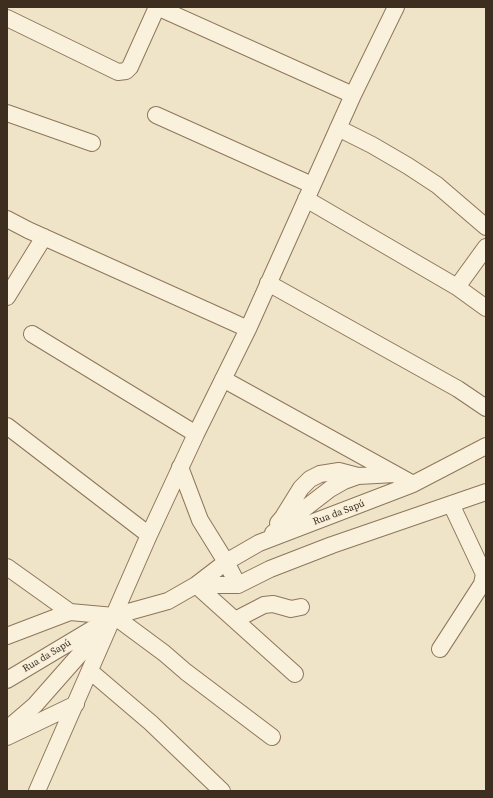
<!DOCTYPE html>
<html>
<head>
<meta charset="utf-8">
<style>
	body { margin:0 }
	#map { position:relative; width:493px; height:798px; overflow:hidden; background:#f0e4c8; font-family:"Source Serif 4",serif }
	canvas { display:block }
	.frame { position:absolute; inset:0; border:8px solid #3d2e20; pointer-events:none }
</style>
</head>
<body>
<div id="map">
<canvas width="493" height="798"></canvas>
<div class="frame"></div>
</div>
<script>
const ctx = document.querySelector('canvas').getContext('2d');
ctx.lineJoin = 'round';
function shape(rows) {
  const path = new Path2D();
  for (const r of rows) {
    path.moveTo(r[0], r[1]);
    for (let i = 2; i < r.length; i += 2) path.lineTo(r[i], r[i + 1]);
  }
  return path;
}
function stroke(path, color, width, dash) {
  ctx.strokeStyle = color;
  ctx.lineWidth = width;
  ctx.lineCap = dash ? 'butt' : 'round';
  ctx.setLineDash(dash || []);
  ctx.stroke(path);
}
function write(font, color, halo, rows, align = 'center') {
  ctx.font = font + ' "Source Serif 4",serif';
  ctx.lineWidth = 3;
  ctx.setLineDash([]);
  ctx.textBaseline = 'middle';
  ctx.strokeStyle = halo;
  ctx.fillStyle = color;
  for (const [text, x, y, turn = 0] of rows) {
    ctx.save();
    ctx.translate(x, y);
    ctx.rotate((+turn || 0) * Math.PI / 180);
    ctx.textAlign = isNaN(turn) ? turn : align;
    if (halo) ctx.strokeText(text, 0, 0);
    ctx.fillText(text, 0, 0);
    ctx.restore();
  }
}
const minor = shape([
	[157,7,353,95],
	[7,18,118,72,126,71,130,67,157,7],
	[7,113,92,143],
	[156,115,312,185],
	[338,128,372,145,408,166,437,185,486,227],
	[306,199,457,287,486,308],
	[7,219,28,230,248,329],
	[268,283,458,389,486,408],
	[457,287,486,247],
	[7,297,44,237],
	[32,334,196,434],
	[223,379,413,484],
	[7,426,149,535],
	[180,467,200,520,226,562,238,585],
	[278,523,283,517,301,488,310,479,320,474,339,471,358,476],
	[273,533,330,489,344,481,358,476,395,474],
	[7,567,70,612,114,616,164,653,186,672,272,737],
	[196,585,238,585,270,569,332,545,486,492],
	[196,585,295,674],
	[235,620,264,605,273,604,291,609,301,607],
	[7,636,70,612],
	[440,649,482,584,484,574,451,504],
	[90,671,151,723,222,791],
	[7,680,114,616,168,601,196,585,226,562,259,543,413,484,486,446],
	[7,729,35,705,102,629],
	[7,737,76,704],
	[37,791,149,535,196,434,248,329,353,95,396,7]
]);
const streetNames = [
	["Rua da Sapú",339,513,-21],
	["Rua da Sapú",47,656,-31]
];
stroke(minor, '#8d765c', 18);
stroke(minor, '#faf1dc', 16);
write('10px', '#3d2e20', '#f7eed8', streetNames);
</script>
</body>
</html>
